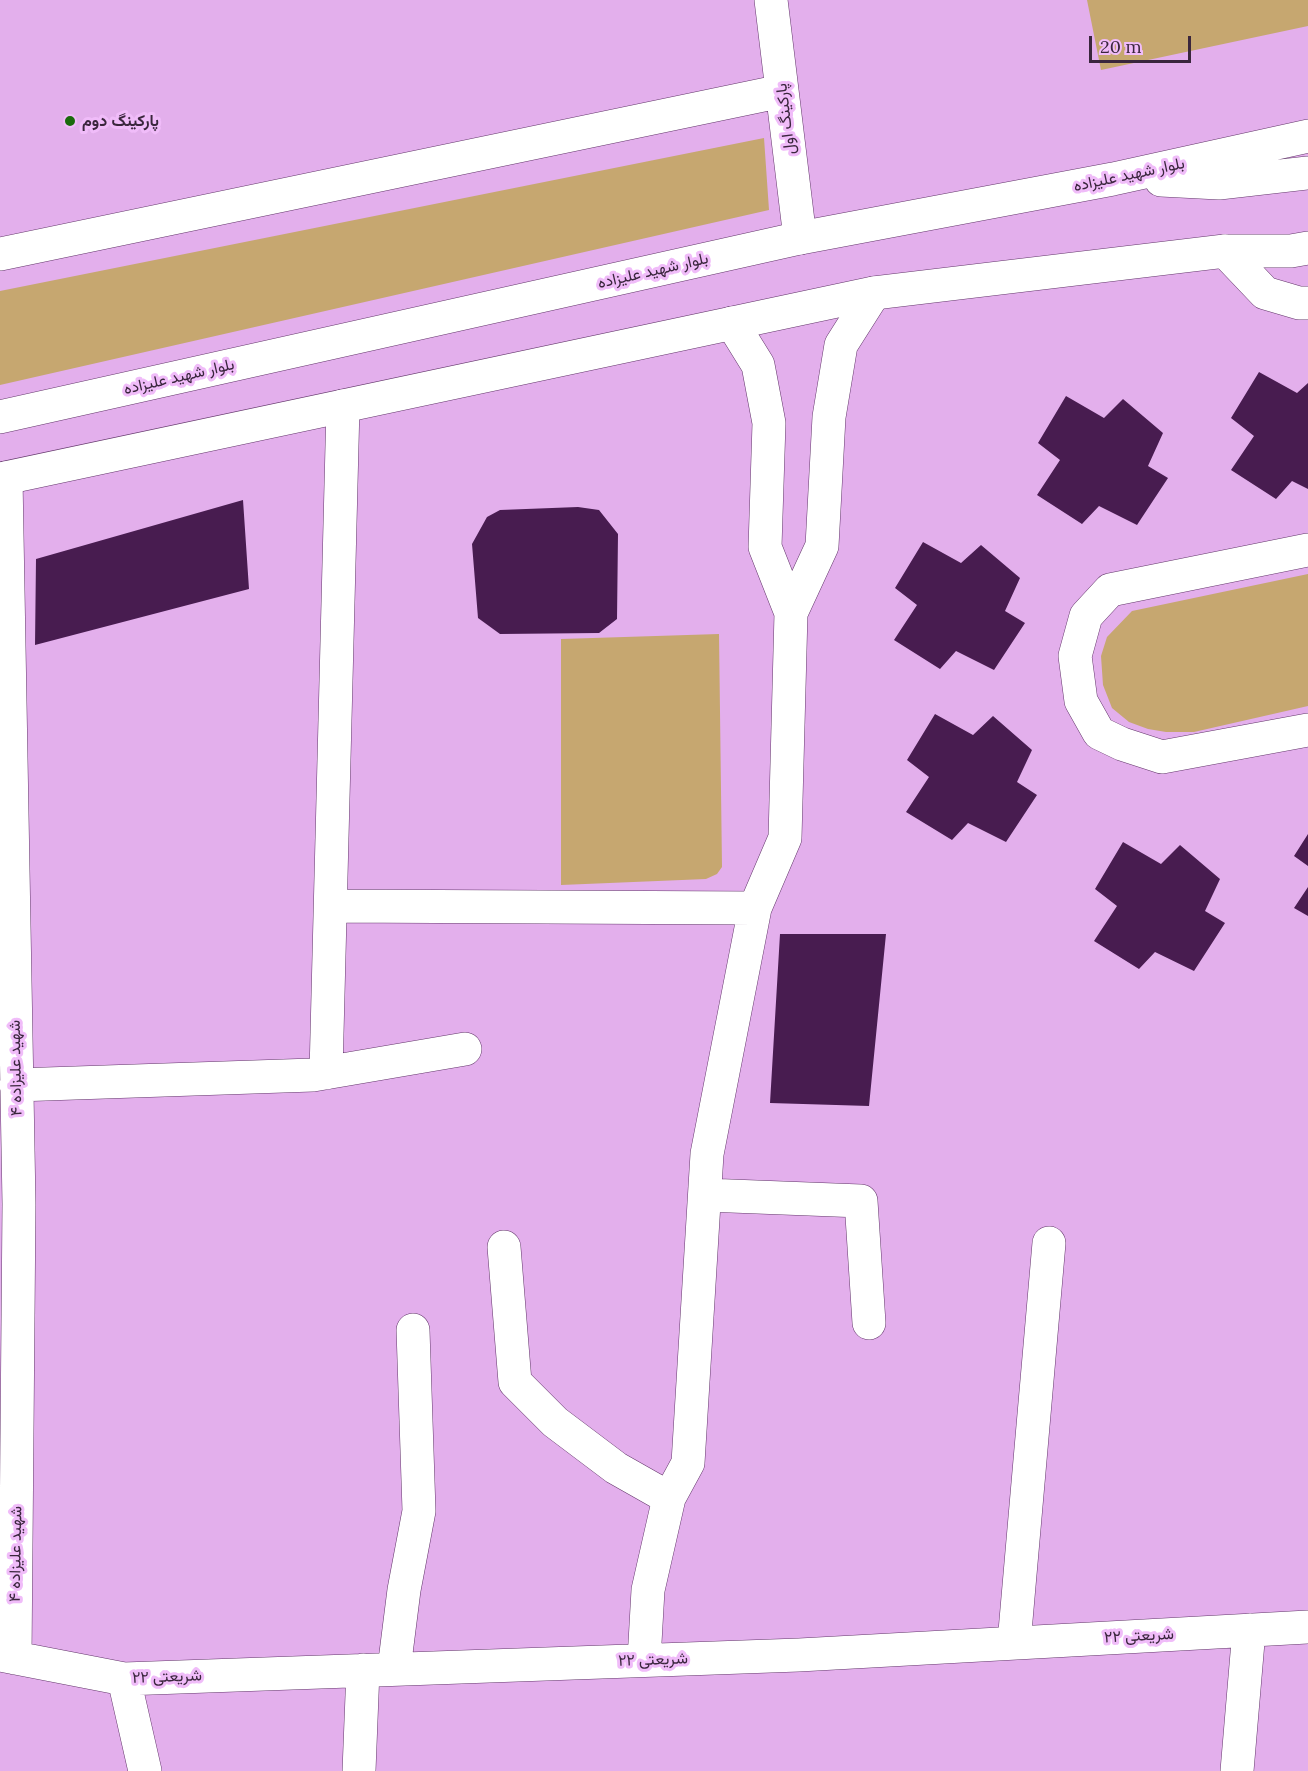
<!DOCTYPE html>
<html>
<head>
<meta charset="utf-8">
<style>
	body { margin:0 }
	#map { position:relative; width:1308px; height:1771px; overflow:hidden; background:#e3afec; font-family:Lora,serif }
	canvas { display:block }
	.scale { position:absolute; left:1089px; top:36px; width:102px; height:27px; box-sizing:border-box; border:3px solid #3a263d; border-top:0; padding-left:8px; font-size:18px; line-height:21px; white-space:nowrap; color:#3a263d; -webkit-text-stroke:4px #f0bcf9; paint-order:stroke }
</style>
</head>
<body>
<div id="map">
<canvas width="1308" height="1771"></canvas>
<div class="scale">20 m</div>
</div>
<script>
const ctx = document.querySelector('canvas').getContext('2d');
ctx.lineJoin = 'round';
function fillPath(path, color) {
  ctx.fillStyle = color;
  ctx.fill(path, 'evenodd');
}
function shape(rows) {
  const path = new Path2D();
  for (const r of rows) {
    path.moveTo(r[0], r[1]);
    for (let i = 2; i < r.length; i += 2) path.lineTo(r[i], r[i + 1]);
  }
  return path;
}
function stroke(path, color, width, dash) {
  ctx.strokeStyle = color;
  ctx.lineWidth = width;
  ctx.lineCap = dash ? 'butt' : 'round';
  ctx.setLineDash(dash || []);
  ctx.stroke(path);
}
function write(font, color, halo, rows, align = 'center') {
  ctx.font = font + ' Lora,Vazirmatn,serif';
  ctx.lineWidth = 6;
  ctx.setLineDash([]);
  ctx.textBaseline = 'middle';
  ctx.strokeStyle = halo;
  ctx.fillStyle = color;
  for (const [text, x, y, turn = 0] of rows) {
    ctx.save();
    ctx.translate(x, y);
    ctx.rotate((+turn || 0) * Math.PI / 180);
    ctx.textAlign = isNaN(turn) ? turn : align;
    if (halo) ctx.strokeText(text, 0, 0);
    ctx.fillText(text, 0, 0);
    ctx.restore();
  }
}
const green = shape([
	[1087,0,1308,0,1308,26,1101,70],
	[764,138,769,210,0,385,0,291],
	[1308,574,1308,706,1194,732,1166,732,1148,729,1129,722,1112,708,1103,685,1101,656,1107,637,1132,611],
	[719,634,722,867,717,874,706,879,561,885,561,639]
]);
const building = shape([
	[1259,372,1297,393,1308,383,1308,489,1292,481,1276,499,1231,470,1254,436,1231,418],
	[1066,396,1104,418,1123,399,1163,433,1148,466,1168,478,1137,525,1099,506,1082,524,1037,495,1060,460,1038,443],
	[243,500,249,589,35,645,36,559],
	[578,507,599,510,618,534,617,619,599,633,500,634,478,618,472,544,487,517,500,510],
	[923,542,961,563,981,545,1020,578,1005,611,1025,623,994,670,956,651,940,669,894,640,917,605,895,588],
	[935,714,973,735,993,716,1032,750,1017,782,1037,795,1006,842,968,823,952,840,906,812,929,777,907,760],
	[1308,834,1308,866,1294,856],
	[1123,842,1161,864,1180,845,1220,879,1205,911,1225,923,1194,971,1155,952,1139,969,1094,941,1117,906,1095,889],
	[1308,887,1308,916,1294,908],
	[780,934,886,934,869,1106,770,1103]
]);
const street = shape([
	[771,0,800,238],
	[1225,251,1265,293,1299,303,1308,303],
	[0,254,782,91],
	[6,478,19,1204,15,1658],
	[1308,550,1110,590,1086,616,1075,656,1081,701,1099,733,1122,744,1162,757,1308,730],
	[791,613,822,546,829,417,841,345,874,293],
	[331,906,755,908],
	[326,1073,343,406],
	[16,1085,313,1075,465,1049],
	[705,1195,861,1201,869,1323],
	[504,1247,515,1382,555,1422,616,1468,669,1498],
	[1014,1643,1049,1243],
	[0,1655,124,1679,799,1655,1308,1627],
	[644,1660,648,1590,669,1498,688,1463,707,1154,755,908,785,838,791,613,765,547,769,423,758,365,732,323],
	[394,1669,404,1590,419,1511,413,1330],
	[124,1679,145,1771],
	[359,1771,363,1670],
	[1237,1771,1249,1630]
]);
const primary = shape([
	[1161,180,1219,183,1308,173],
	[0,417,800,238,1113,179,1308,136],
	[0,479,874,293,1225,251,1291,251,1308,248]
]);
const markers = [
	[70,121,6,"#196a0c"]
];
const streetNames = [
	["پارکینگ اول",786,119,-97],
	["بلوار شهید علیزاده",1129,175,-12],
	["بلوار شهید علیزاده",653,271,-13],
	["بلوار شهید علیزاده",179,377,-13],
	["شهید علیزاده ۴",16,1068,-91],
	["شهید علیزاده ۴",16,1554,-89],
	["شریعتی ۲۲",1139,1636,-3],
	["شریعتی ۲۲",653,1660,-2],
	["شریعتی ۲۲",167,1677,-2]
];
const poiNames = [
	["پارکینگ دوم",82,121]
];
fillPath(green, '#c6a770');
fillPath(building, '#481c50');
stroke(street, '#63376b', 34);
stroke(primary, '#63376b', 34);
stroke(street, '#fff', 33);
stroke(primary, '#fff', 33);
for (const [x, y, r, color] of markers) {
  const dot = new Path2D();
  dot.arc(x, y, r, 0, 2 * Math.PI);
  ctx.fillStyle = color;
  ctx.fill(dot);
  stroke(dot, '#f0bcf9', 2);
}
write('16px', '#3a263d', '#f0bcf9', streetNames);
write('bold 16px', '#3a263d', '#f0bcf9', poiNames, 'left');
</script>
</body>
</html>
